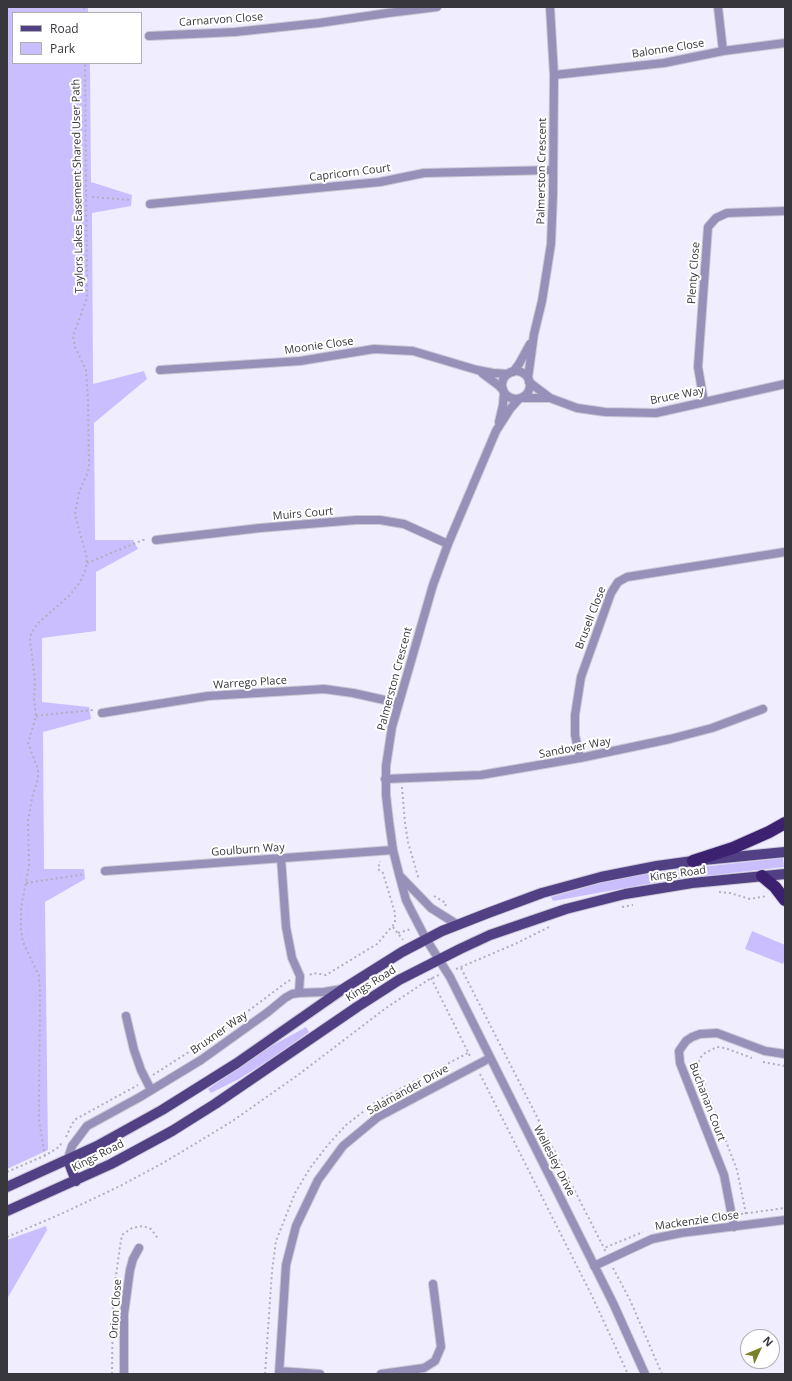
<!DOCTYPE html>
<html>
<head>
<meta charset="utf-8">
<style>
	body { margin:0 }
	#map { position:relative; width:792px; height:1381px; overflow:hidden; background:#f0eefe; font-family:"Open Sans",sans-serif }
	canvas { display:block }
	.frame { position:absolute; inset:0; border:8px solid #38373d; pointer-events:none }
	.legend { position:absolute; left:12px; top:12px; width:130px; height:52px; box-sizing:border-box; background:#fff; border:1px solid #afafb1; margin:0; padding:5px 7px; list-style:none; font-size:12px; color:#38373d }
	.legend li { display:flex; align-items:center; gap:8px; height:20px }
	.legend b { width:20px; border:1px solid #afafb1 }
	.north { position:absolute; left:740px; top:1329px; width:40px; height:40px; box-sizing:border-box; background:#fff; border:1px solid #afafb1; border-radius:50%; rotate:46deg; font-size:11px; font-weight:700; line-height:16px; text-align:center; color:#38373d }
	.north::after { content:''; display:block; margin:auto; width:14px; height:18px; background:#7b802b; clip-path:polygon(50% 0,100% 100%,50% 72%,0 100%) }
</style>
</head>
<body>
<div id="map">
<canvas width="792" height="1381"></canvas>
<div class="frame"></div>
<ul class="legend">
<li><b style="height:5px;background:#514084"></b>Road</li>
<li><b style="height:11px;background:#cabeff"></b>Park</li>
</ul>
<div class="north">N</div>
</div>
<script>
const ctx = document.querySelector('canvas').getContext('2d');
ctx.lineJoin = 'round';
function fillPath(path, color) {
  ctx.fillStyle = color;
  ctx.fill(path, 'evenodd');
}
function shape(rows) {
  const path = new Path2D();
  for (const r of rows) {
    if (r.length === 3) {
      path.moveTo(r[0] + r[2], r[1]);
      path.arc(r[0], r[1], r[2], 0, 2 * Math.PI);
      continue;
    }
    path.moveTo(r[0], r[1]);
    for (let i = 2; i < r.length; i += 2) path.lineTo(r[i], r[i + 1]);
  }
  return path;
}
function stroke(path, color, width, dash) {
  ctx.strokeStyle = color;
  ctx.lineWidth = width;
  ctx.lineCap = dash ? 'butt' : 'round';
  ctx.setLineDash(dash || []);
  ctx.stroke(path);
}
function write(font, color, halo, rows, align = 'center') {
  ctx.font = font + ' "Open Sans",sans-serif';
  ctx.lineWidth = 4;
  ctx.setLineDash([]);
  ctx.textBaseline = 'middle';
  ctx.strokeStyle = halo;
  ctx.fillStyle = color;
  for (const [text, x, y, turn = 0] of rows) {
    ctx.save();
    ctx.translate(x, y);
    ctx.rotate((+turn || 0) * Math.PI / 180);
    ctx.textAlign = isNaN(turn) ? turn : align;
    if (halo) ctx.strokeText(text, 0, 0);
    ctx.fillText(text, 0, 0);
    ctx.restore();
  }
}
const green = shape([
	[7,7,88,7,88,13,13,13,13,63,90,63,91,182,132,195,131,206,92,213,93,384,144,371,147,379,94,423,95,540,133,540,138,549,96,572,96,631,42,638,42,702,89,707,91,719,43,732,44,869,84,869,85,879,45,902,48,1150,7,1169],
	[783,858,784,867,670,880,553,901,551,897,604,882,655,872],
	[752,931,785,945,785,960,783,964,745,949],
	[306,1027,309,1032,272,1058,239,1079,211,1093,208,1089,266,1049],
	[46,1226,47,1230,7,1299,7,1240]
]);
const path = shape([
	[84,7,84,13],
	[92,197,132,200],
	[87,563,143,540,147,540],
	[36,716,43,715,93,710],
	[402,787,405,823,408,842,419,880],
	[26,883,85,874],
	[719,892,730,893,750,899,767,896],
	[434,896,446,903,445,907],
	[622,907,633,905],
	[393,927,403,940],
	[398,933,411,929],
	[461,968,604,1248],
	[456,969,515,944,549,927],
	[310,975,313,973,326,975,377,944,395,923,395,913,383,873,378,869,380,861],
	[431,978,471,1058],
	[763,1062,785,1066],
	[480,1074,592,1296,628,1374],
	[153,1075,223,1030,288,981,291,980],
	[66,1137,72,1124,76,1119,138,1085],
	[45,1156,39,1121,40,992,39,976,23,942,21,930,21,908,29,866,28,821,32,798,38,778,38,769,28,743,36,716,34,699,35,681,30,640,31,634,37,624,70,595,80,582,86,569,87,558,75,515,79,492,88,472,89,466,88,400,86,370,75,347,73,336,87,298,85,63],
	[7,1172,46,1155,59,1147,62,1142],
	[741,1214,785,1208],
	[746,1214,737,1170,699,1070,698,1063,701,1057,705,1053,717,1047,725,1048,752,1058],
	[680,1222,723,1216],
	[656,1227,674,1223],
	[7,1237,61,1214,120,1186,163,1163,198,1142,231,1122,298,1075,386,1008,428,980,439,975],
	[605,1251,604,1248,643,1232],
	[613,1268,630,1300,662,1374],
	[112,1374,113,1298,120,1246,122,1235,132,1228,143,1226,151,1229,159,1240],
	[265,1374,272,1271,276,1241,295,1193,310,1168,327,1146,346,1125,377,1101,468,1053]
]);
const minor = shape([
	[718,7,723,51],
	[149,36,235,32,319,23,388,13,437,7],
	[554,75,664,63,723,51,785,43],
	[150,204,380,182,424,173,553,170],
	[160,370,300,361,374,349,413,351,477,370,493,373,508,374],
	[482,373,498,385,503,390],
	[529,382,550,398,577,408,605,412,656,413,785,384],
	[522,398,550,398],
	[704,402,698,367,708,227,716,218,727,213,785,211],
	[156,540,260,528,356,520,380,520,404,524,448,544],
	[102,713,208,696,324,689,353,693,398,703],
	[580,758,575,735,575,715,581,677,611,593,618,582,627,577,785,552],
	[385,779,481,775,580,758,670,739,712,728,763,709],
	[281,858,286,927,292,958,300,976,299,993],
	[105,871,393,850],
	[126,1016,134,1050,141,1070,151,1090],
	[68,1160,69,1155,72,1146,87,1126,140,1097,201,1060,268,1012,285,998,292,994,299,993,324,992,342,989],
	[734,1227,724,1175,680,1063,679,1051,686,1041,692,1037,700,1034,717,1033,765,1051,785,1054],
	[594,1266,652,1239,681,1233,785,1220],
	[279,1371,320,1374],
	[124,1374,124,1314,130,1270,133,1259,139,1248],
	[279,1374,286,1265,296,1226,318,1180,343,1146,378,1117,490,1058],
	[381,1374,424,1368,435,1361,441,1347,433,1284]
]);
const tertiary = shape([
	[516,385,14],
	[513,372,519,364,530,344],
	[528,378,534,334,542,301,551,244,553,194,554,75,550,7],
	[519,399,510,409,496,431,448,544,433,585,392,727,386,766,386,795,389,821,393,850,399,874,406,900,412,912,426,939,450,977,613,1303,645,1374],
	[499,422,503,405,504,393],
	[401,877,431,908,458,925]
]);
const primary = shape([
	[68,1160,76,1181],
	[7,1187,97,1146,162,1110,237,1063,343,989,402,952,442,931,488,913,542,893,601,877,657,866,693,861,785,852],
	[7,1211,111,1164,172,1131,215,1104,357,1007,399,980,460,949,490,935,566,909,625,894,692,883,785,874]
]);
const motorway = shape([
	[693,861,733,848,769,832,785,823],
	[762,876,775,887,785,900]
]);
const streetNames = [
	["Carnarvon Close",221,20,-4],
	["Balonne Close",668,49,-9],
	["Palmerston Crescent",542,171,-89],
	["Capricorn Court",350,173,-7],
	["Taylors Lakes Easement Shared User Path",78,186,-91],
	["Plenty Close",694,273,-86],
	["Moonie Close",319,346,-8],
	["Bruce Way",677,396,-11],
	["Muirs Court",303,514,-5],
	["Brusell Close",591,618,-69],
	["Palmerston Crescent",395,679,-75],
	["Warrego Place",250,683,-4],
	["Sandover Way",575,748,-11],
	["Goulburn Way",248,850,-4],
	["Kings Road",678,874,-8],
	["Kings Road",371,984,-32],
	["Bruxner Way",219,1033,-35],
	["Salamander Drive",408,1090,-29],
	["Buchanan Court",707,1102,69],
	["Kings Road",98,1156,-27],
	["Wellesley Drive",554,1161,63],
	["Mackenzie Close",697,1221,-8],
	["Orion Close",116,1309,-86]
];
fillPath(green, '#cabeff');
stroke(minor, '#cbc9d7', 10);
stroke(tertiary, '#cbc9d7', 10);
stroke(primary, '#cbc9d7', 12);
stroke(motorway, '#cbc9d7', 14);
stroke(path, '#b0afbb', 2, [2, 3]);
stroke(minor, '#9790b8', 8);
stroke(tertiary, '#9790b8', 8);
stroke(primary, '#514084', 10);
stroke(motorway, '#3b2170', 12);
write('11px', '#38373d', '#fff', streetNames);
</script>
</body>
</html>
